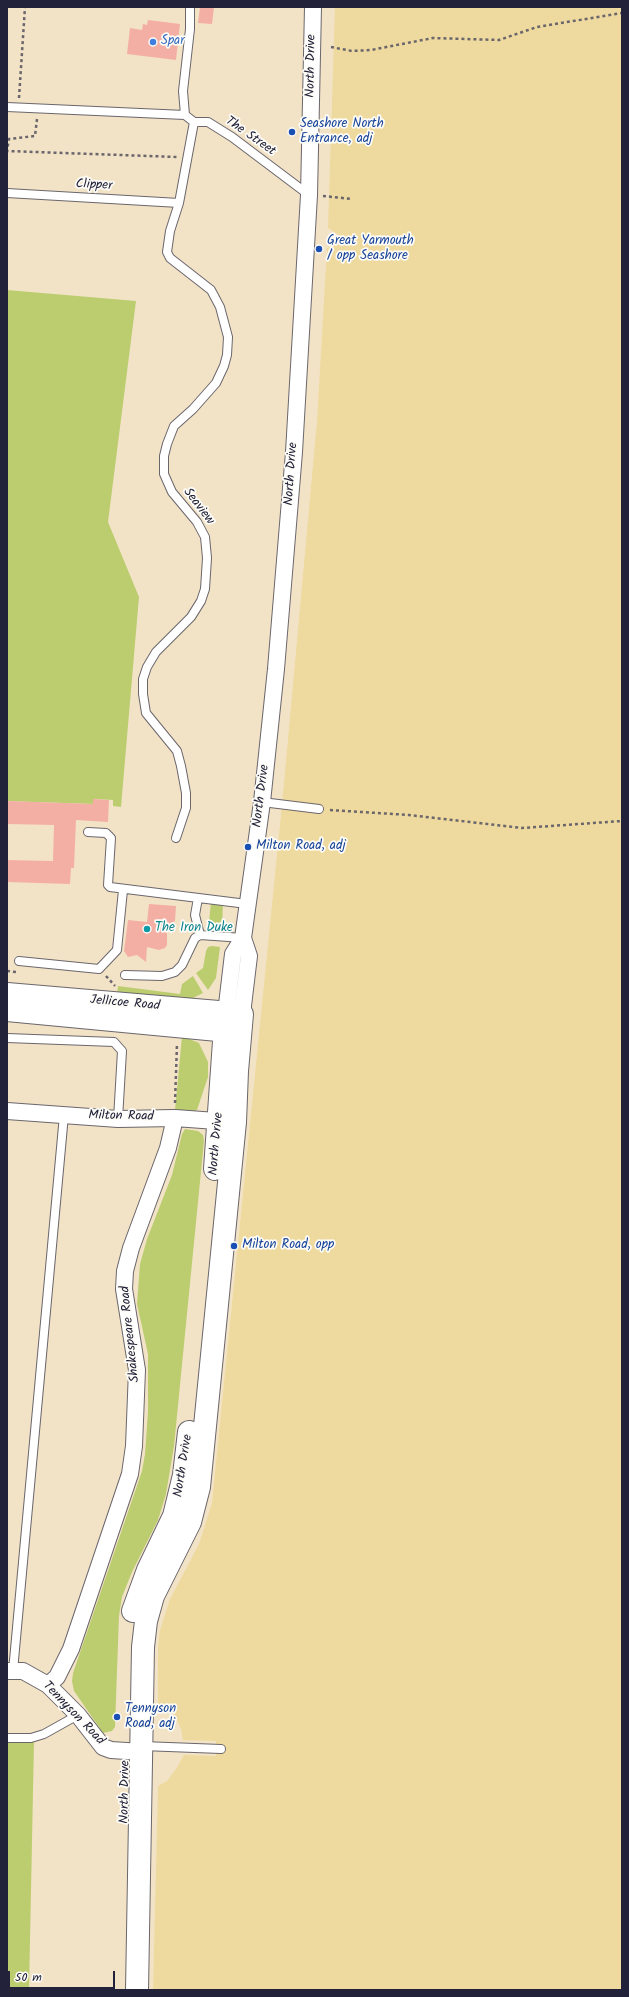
<!DOCTYPE html>
<html>
<head>
<meta charset="utf-8">
<style>
	body { margin:0 }
	#map { position:relative; width:629px; height:1997px; overflow:hidden; background:#f2e3c7; font-family:Kalam,sans-serif }
	canvas { display:block }
	.frame { position:absolute; inset:0; border:8px solid #22223b; pointer-events:none }
	.scale { position:absolute; left:8px; top:1971px; width:107px; height:18px; box-sizing:border-box; border:2px solid #22223b; border-top:0; padding-left:5px; font-size:12px; line-height:14px; white-space:nowrap; color:#22223b; -webkit-text-stroke:3px #fdfcf7; paint-order:stroke }
</style>
</head>
<body>
<div id="map">
<canvas width="629" height="1997"></canvas>
<div class="frame"></div>
<div class="scale">50 m</div>
</div>
<script>
const ctx = document.querySelector('canvas').getContext('2d');
ctx.lineJoin = 'round';
function fillPath(path, color) {
  ctx.fillStyle = color;
  ctx.fill(path, 'evenodd');
}
function shape(rows) {
  const path = new Path2D();
  for (const r of rows) {
    path.moveTo(r[0], r[1]);
    for (let i = 2; i < r.length; i += 2) path.lineTo(r[i], r[i + 1]);
  }
  return path;
}
function stroke(path, color, width, dash) {
  ctx.strokeStyle = color;
  ctx.lineWidth = width;
  ctx.lineCap = dash ? 'butt' : 'round';
  ctx.setLineDash(dash || []);
  ctx.stroke(path);
}
function write(font, color, halo, rows, align = 'center') {
  ctx.font = font + ' Kalam,sans-serif';
  ctx.lineWidth = 3.5;
  ctx.setLineDash([]);
  ctx.textBaseline = 'middle';
  ctx.strokeStyle = halo;
  ctx.fillStyle = color;
  for (const [text, x, y, turn = 0] of rows) {
    ctx.save();
    ctx.translate(x, y);
    ctx.rotate((+turn || 0) * Math.PI / 180);
    ctx.textAlign = isNaN(turn) ? turn : align;
    if (halo) ctx.strokeText(text, 0, 0);
    ctx.fillText(text, 0, 0);
    ctx.restore();
  }
}
const green = shape([
	[7,290,136,301,108,522,139,597,121,807,113,806,113,800,94,799,93,804,7,801],
	[211,902,223,904,222,926,213,926,209,922],
	[212,946,220,947,216,978,208,990,196,973,203,968,206,951,208,947],
	[193,976,203,993,189,1000,117,994,118,986,180,994,182,984],
	[182,1036,199,1043,208,1062,208,1077,197,1110,194,1111,175,1110],
	[185,1129,198,1131,203,1135,204,1141,174,1446,166,1494,158,1520,132,1572,122,1597,119,1616,115,1727,112,1731,103,1733,74,1691,72,1681,73,1673,142,1471,145,1454,148,1411,148,1354,137,1304,140,1264,147,1239,172,1175,182,1134],
	[7,1742,34,1742,29,1990,7,1990]
]);
const sand = shape([
	[335,7,622,7,622,1990,153,1990,158,1786,167,1781,176,1769,184,1755,216,1756,216,1741,183,1740,181,1729,174,1714,158,1703,158,1648,160,1630,170,1599,199,1544,212,1503,282,805,317,421,327,248,340,242,340,236,328,228]
]);
const building = shape([
	[200,7,214,7,212,24,198,23],
	[148,20,180,24,176,60,127,54,130,28,142,30,143,24,147,25],
	[93,799,109,800,108,822,76,820,74,868,71,868,70,884,7,882,7,860,53,861,54,825,7,824,7,801,93,804],
	[149,904,176,906,175,921,167,926,167,945,165,948,159,950,147,947,146,962,137,955,128,957,124,951,128,920,147,922]
]);
const path = shape([
	[331,47,352,51,371,50,433,38,499,40,537,27,622,13],
	[19,98,25,7],
	[37,119,35,136,9,139,7,151,177,157],
	[323,196,352,199],
	[330,810,409,815,522,828,622,821],
	[7,971,16,972],
	[106,976,115,986],
	[175,1103,177,1044]
]);
const lane = shape([
	[190,7,190,29,183,91,185,115,194,122,208,122,232,137,309,195],
	[7,107,185,115],
	[7,193,179,203],
	[262,802,319,809],
	[88,832,106,833,111,838,108,885,110,887,247,904],
	[176,838,186,808,186,793,181,766,177,751,146,713,143,694,143,679,147,667,156,652,191,617,201,601,205,589,207,558,205,537,197,522,172,492,164,474,164,456,167,444,174,426,193,409,216,383,224,366,227,355,228,337,220,307,211,290,170,258,167,252,170,231,179,203,194,122],
	[198,898,195,915,200,935],
	[19,961,99,969,117,950,123,890],
	[125,975,162,976,175,972,182,965,195,938,200,935,243,938],
	[7,1038,114,1042,122,1051,118,1119],
	[13,1671,64,1115],
	[7,1738,31,1738,44,1734,78,1715],
	[142,1746,221,1749]
]);
const street = shape([
	[226,1013,233,954,243,938],
	[242,1014,249,956,243,938,262,802,276,669,294,452,309,195,313,7],
	[7,1111,118,1119,175,1118,230,1122],
	[7,1671,23,1671,48,1685,78,1715,103,1747,111,1750,142,1752],
	[48,1685,57,1677,71,1649,130,1474,134,1446,137,1370,124,1289,125,1271,131,1248,168,1148,175,1118]
]);
const secondary = shape([
	[7,994,242,1014,237,1071,235,1122,199,1487,190,1522,153,1596,146,1621,143,1647,137,1990],
	[7,1010,239,1032],
	[215,1169,226,1013],
	[133,1611,148,1570,174,1516,184,1475,189,1432]
]);
const markers = [
	[153,42,4,"#3f7fe0"],
	[292,132,4,"#1a4fb4"],
	[319,249,4,"#1a4fb4"],
	[248,847,4,"#1a4fb4"],
	[147,929,4,"#0f9aa8"],
	[234,1246,4,"#1a4fb4"],
	[117,1717,4,"#1a4fb4"]
];
const shopNames = [
	["Spar",161,42]
];
const streetNames = [
	["North Drive",312,66,-89],
	["The Street",250,137,35],
	["Clipper",94,186,3],
	["North Drive",292,474,-86],
	["Seaview",198,507,53],
	["North Drive",262,796,-83],
	["Jellicoe Road",125,1004,5],
	["Milton Road",121,1117,1],
	["North Drive",217,1144,-85],
	["Shakespeare Road",131,1334,-96],
	["North Drive",184,1466,-81],
	["Tennyson Road",73,1714,46],
	["North Drive",126,1792,-89]
];
const transitNames = [
	["Seashore North",300,125],
	["Entrance, adj",300,140],
	["Great Yarmouth",327,242],
	["/ opp Seashore",327,257],
	["Milton Road, adj",256,847],
	["Milton Road, opp",242,1246],
	["Tennyson",125,1710],
	["Road, adj",125,1725]
];
const cultureNames = [
	["The Iron Duke",155,929]
];
fillPath(green, '#bccd70');
fillPath(sand, '#eeda9e');
fillPath(building, '#f4afa4');
stroke(lane, '#6b666c', 10);
stroke(street, '#6b666c', 18);
stroke(secondary, '#6b666c', 24);
stroke(path, '#6b666c', 2.5, [3, 3]);
stroke(lane, '#fff', 8);
stroke(street, '#fff', 16);
stroke(secondary, '#fff', 22);
for (const [x, y, r, color] of markers) {
  const dot = new Path2D();
  dot.arc(x, y, r, 0, 2 * Math.PI);
  ctx.fillStyle = color;
  ctx.fill(dot);
  stroke(dot, '#fdfcf7', 1.5);
}
write('13px', '#366cbe', '#fdfcf7', shopNames, 'left');
write('13px', '#22223b', '#fdfcf7', streetNames);
write('13px', '#164399', '#fdfcf7', transitNames, 'left');
write('13px', '#0d838f', '#fdfcf7', cultureNames, 'left');
</script>
</body>
</html>
